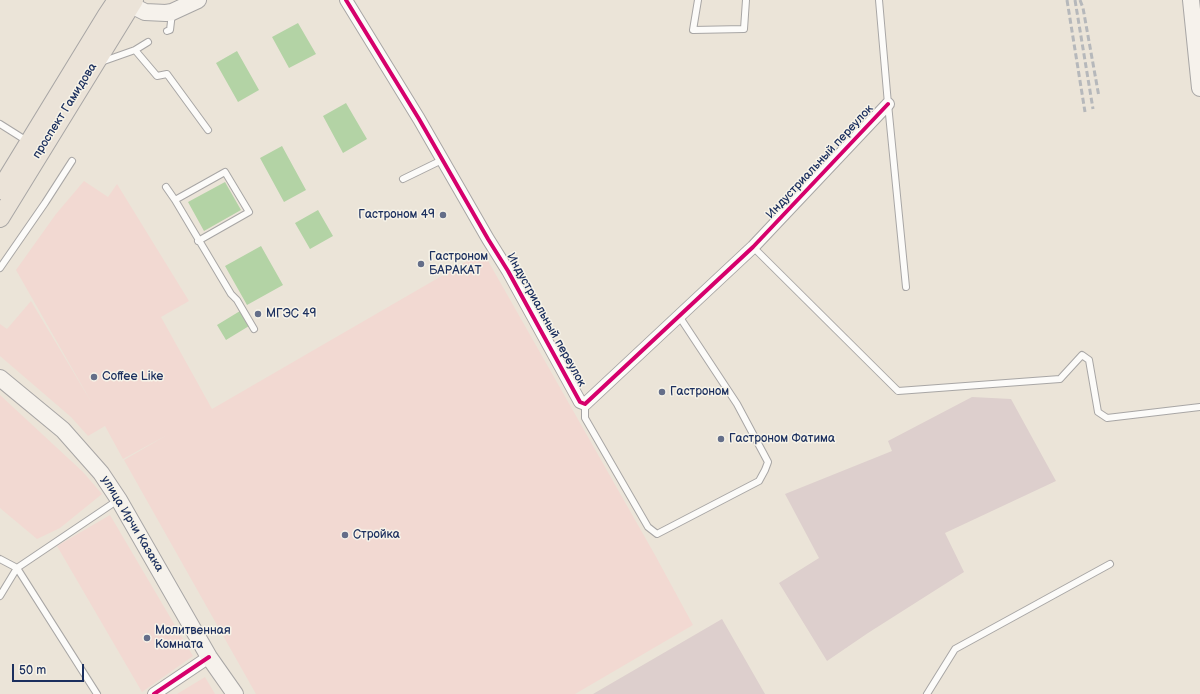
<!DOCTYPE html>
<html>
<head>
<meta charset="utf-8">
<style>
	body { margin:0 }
	#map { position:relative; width:1200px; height:694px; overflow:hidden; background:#ebe4d8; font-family:"Balsamiq Sans",sans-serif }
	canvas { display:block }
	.scale { position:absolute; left:12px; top:664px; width:72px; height:18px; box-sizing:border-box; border:2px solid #1b2f5e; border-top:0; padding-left:5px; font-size:12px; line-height:14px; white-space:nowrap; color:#1b2f5e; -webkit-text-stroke:3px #f7f3e8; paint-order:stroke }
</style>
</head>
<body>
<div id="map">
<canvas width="1200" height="694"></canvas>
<div class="scale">50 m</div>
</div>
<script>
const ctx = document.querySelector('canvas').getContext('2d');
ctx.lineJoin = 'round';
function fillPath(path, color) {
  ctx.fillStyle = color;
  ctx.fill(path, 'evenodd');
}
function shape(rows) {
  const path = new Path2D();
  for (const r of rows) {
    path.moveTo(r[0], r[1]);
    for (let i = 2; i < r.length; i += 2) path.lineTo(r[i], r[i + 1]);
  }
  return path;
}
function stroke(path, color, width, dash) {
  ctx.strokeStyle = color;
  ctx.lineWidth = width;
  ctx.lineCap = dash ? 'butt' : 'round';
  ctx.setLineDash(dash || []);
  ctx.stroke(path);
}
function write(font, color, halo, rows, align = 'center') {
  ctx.font = font + ' "Balsamiq Sans",sans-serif';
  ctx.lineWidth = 3;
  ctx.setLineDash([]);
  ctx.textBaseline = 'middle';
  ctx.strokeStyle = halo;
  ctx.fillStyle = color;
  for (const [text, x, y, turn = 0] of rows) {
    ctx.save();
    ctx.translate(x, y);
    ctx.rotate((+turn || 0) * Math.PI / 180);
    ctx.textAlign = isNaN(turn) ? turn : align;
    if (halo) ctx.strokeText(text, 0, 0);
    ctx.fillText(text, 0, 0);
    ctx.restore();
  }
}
const built = shape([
	[84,181,108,197,117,184,189,301,161,317,212,409,483,252,655,555,693,625,575,694,256,694,124,460,167,435,123,459,105,426,88,436,71,417,0,356,0,324,7,329,31,301,93,405,16,270,56,214],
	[0,395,83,472,102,494,60,528,37,539,0,508],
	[110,515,193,656,142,692,57,546],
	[205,677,215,694,177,694]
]);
const industrial = shape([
	[972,397,1011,399,1056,481,945,533,964,572,868,633,827,661,779,583,819,558,785,494,892,451,888,441],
	[722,619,765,694,593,694]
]);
const green = shape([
	[298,23,316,54,289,68,272,37],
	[237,51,259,90,238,102,216,63],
	[346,103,367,139,343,153,323,116],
	[282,146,306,190,284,202,260,158],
	[225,182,241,210,204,231,188,202],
	[318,210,333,236,310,249,295,223],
	[261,246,283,285,247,305,225,266],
	[240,311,249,326,226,340,217,325]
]);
const service = shape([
	[698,0,693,30,744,29,746,0],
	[879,0,888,104,906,287],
	[167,31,170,30,172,13],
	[135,50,157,76,167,74,208,130],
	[101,62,135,50,148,42],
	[0,124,27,141],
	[403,179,442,160],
	[166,187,175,200,231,294,237,300,254,329],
	[175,200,225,172,249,212,198,241],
	[753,247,898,391,1060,379,1082,355,1089,360,1098,412,1107,418,1200,407],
	[0,268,45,203,72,161],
	[585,404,585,418,648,527,657,534,759,481,765,470,768,462,737,404,679,316],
	[0,559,17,568,97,694],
	[0,596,17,568,118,500],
	[927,694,955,649,1110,564]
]);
const minor = shape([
	[346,0,419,119,488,239,508,271,580,402,585,404,753,247,888,104],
	[154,694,209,657]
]);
const secondary = shape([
	[1191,0,1200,88],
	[131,5,145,12,166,13,172,12,198,0],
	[0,378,63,430,101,473,119,500,209,657,235,694]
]);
const primary = shape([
	[0,190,107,15,117,0],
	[0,218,134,0]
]);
const rail = shape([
	[1067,0,1085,112],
	[1075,0,1093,109],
	[1080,0,1083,8,1099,97]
]);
const cycleway = shape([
	[346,0,419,119,488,239,508,271,580,402,585,404,753,247,888,104],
	[154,694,209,657]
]);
const markers = [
	[443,215,4,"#646e89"],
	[421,264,4,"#646e89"],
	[258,314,4,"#646e89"],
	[94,377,4,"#646e89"],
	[662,392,4,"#646e89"],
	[721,439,4,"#646e89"],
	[345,535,4,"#646e89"],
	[147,638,4,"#646e89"]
];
const streetNames = [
	["проспект Гамидова",65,111,-58],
	["Индустриальный переулок",820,162,-47],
	["Индустриальный переулок",546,320,61],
	["улица Ирчи Казака",132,524,59]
];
const poiNames = [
	["Гастроном 49",435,215,"right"],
	["Гастроном",429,257],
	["БАРАКАТ",429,271],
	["МГЭС 49",266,314],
	["Coffee Like",102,377],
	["Гастроном",670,392],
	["Гастроном Фатима",729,439],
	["Стройка",353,535],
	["Молитвенная",155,631],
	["Комната",155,645]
];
fillPath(built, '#f2d9d2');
fillPath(industrial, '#ddcfcd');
fillPath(green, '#b3d3a5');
stroke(service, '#a8a6a5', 8);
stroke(minor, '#a8a6a5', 14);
stroke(secondary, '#a8a6a5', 18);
stroke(primary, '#a8a6a5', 20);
stroke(service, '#fcfbf9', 6);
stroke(minor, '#fcfbf9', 12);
stroke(secondary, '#f6f2ec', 16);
stroke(primary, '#ebe3d8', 18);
stroke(rail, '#b6b8bb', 3, [6, 3]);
stroke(cycleway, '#d6006c', 4);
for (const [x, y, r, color] of markers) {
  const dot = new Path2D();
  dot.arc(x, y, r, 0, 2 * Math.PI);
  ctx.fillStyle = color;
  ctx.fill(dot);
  stroke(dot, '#f7f3e8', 1.5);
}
write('12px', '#1b2f5e', '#f7f3e8', streetNames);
write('12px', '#1b2f5e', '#f7f3e8', poiNames, 'left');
</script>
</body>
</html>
